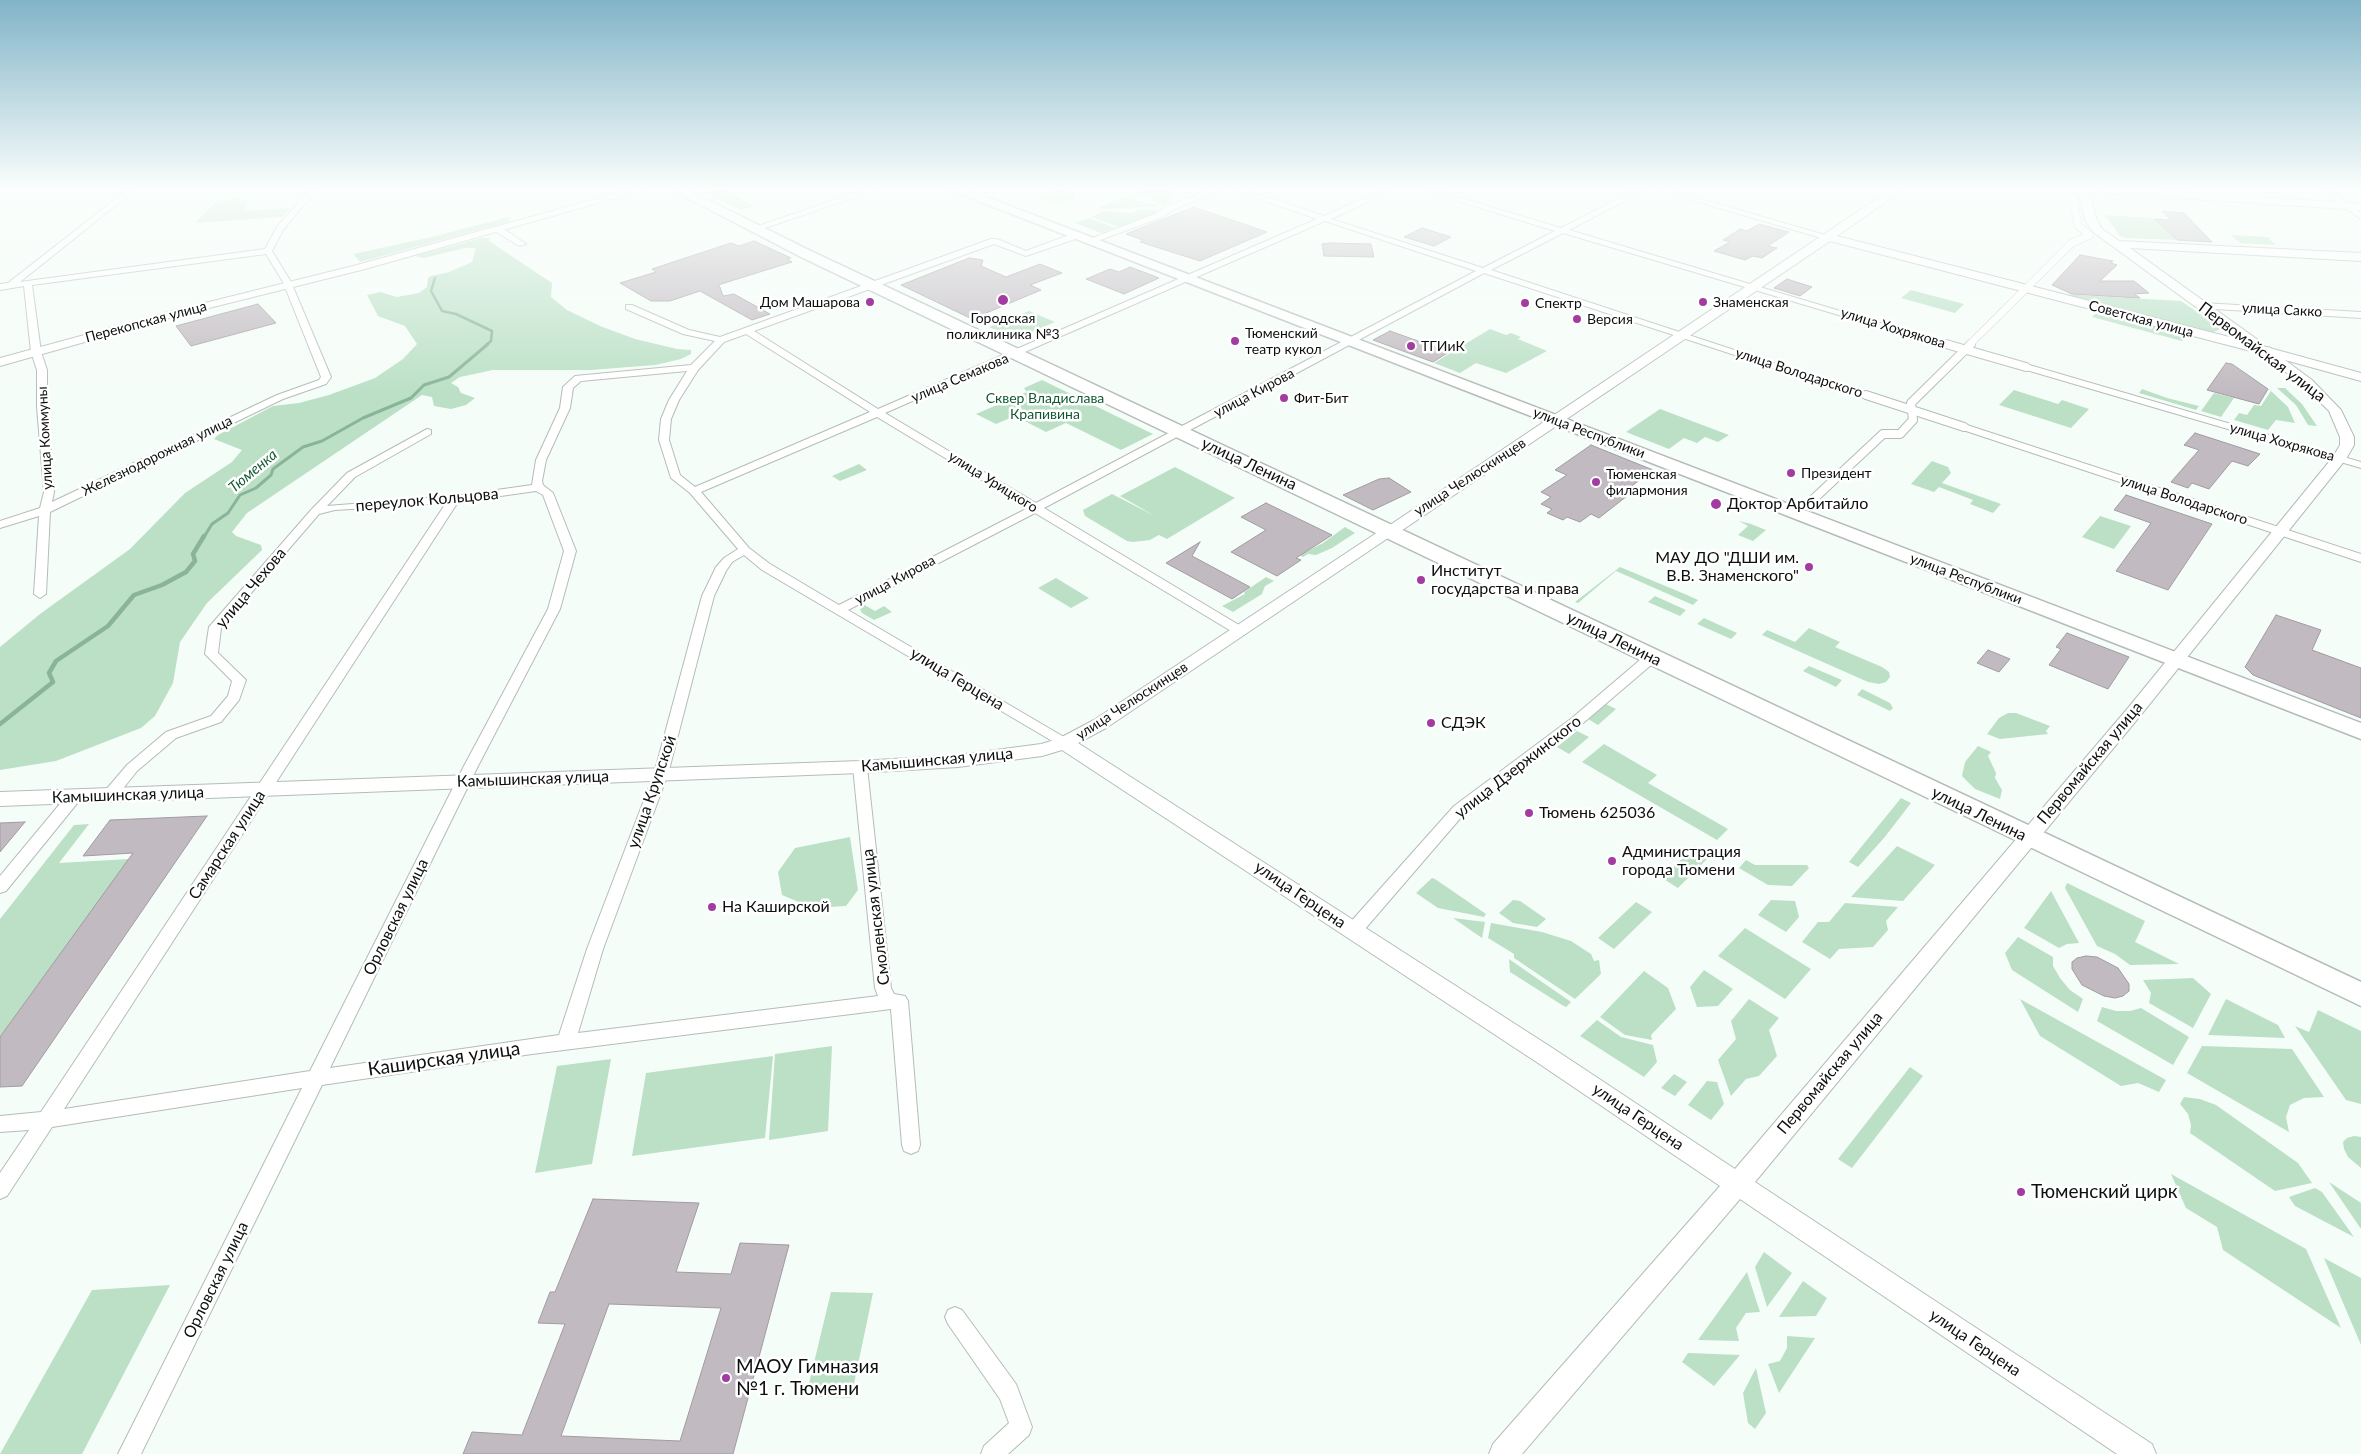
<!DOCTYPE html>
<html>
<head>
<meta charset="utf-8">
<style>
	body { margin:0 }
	canvas { display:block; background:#f5fdf8 }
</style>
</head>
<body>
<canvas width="2361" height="1454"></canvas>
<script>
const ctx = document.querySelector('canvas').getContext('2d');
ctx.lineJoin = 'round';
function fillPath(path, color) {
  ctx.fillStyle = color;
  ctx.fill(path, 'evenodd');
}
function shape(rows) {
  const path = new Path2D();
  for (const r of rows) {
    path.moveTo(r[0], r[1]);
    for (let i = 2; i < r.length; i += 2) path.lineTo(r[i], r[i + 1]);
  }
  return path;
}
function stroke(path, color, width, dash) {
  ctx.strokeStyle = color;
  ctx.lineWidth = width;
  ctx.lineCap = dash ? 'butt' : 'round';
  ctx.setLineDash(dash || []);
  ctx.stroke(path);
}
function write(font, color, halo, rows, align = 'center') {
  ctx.font = font + ' Lato,sans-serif';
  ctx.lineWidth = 5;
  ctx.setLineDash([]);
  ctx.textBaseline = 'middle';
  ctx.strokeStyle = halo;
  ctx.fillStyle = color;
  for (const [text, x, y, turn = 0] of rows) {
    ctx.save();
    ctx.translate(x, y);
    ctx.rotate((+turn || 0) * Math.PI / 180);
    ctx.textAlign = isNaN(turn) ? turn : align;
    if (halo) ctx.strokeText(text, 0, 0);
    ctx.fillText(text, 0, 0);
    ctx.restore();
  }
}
const green = shape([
	[712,190,726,190,754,206,741,210,705,192],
	[1057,190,1073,190,1069,192,1075,194,1073,199,1057,205,1038,198],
	[1144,190,1172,190,1171,202,1164,205,1152,201,1152,198,1147,196,1134,194],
	[1130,195,1142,202,1161,206,1103,209,1098,208],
	[237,198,248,201,244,211,290,208,282,217,195,223,216,202],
	[1138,210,1157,210,1157,212,1119,227,1092,217,1103,211,1132,213],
	[2105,215,2153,218,2177,240,2126,238,2120,236],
	[508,217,510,220,504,223,360,262,353,254,436,236],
	[1089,218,1115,228,1101,233,1075,223],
	[2231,235,2267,237,2276,245,2240,243],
	[482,238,490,238,489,241,552,283,551,297,567,310,600,326,635,339,677,349,691,350,691,354,681,359,655,365,591,370,493,370,460,377,451,383,458,387,461,393,475,398,466,405,451,409,434,406,432,397,422,395,247,513,232,532,236,536,261,545,262,550,207,603,180,642,173,683,155,716,141,728,56,761,0,770,0,647,40,614,130,549,185,493,232,462,242,450,214,439,218,435,273,406,299,403,329,395,375,378,403,359,417,344,405,326,378,316,367,295,380,292,397,297,419,293,427,287,428,278,431,276,449,272,472,262,476,248,465,248,424,258,415,256],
	[1911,290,1964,304,1955,313,1901,298],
	[2061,294,2181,301,2222,329,2213,332,2201,330],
	[1029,311,1055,322,1015,339,989,327],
	[2097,312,2186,335,2182,341,2092,317],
	[1490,329,1506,335,1511,333,1521,337,1518,339,1547,351,1506,373,1476,363,1460,373,1434,363],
	[1042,380,1153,434,1121,450,1066,423,1046,432,1015,416,996,424,976,414,1027,392,1024,388],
	[2277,388,2285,388,2302,404,2317,426,2308,425,2296,405],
	[2142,389,2167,398,2199,406,2196,410,2139,393],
	[2014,390,2058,404,2062,400,2089,409,2071,428,1999,405],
	[2271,391,2288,407,2295,423,2276,420,2268,430,2234,420,2239,413,2247,415,2254,405,2261,406],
	[2214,393,2234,398,2221,417,2201,411],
	[1660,409,1729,435,1718,442,1705,437,1697,443,1684,438,1669,449,1626,432],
	[1932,461,1948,467,1951,473,1942,483,2001,504,1993,513,1970,504,1973,500,1939,487,1934,492,1911,484],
	[859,464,867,470,840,481,832,476],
	[1175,467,1235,498,1167,539,1159,535,1150,540,1133,542,1127,541,1085,516,1083,510,1112,494,1155,516,1120,496],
	[2100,516,2131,526,2114,549,2082,537],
	[1739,521,1751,524,1766,530,1753,541,1738,535,1748,526],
	[1345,527,1355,533,1332,548,1316,555,1308,554,1303,557,1299,555,1323,543],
	[1620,567,1687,595,1698,600,1693,605,1616,571,1578,603,1575,602],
	[1266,577,1274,581,1265,586,1262,594,1233,612,1222,606,1245,594,1244,592],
	[1056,578,1089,598,1071,608,1038,588],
	[1655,596,1686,610,1680,616,1648,602],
	[863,604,875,611,884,606,892,612,874,620,862,613,860,609],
	[1704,618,1737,633,1731,639,1697,624],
	[1809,628,1840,642,1835,647,1882,667,1889,672,1890,677,1886,682,1879,684,1868,682,1762,635,1767,630,1795,642],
	[1809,666,1842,680,1836,687,1803,671],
	[1862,689,1890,703,1893,708,1890,711,1857,695],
	[1606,704,1616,709,1598,725,1588,719],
	[2008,713,2016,713,2050,726,2046,731,2048,734,2000,739,1987,734,1999,718],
	[1577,731,1589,737,1569,754,1557,747],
	[1604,744,1657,775,1648,783,1728,829,1717,840,1582,762],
	[1978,746,1991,752,1988,756,1996,773,1995,778,2002,790,2000,799,1975,789,1962,776,1965,762],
	[1901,798,1911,803,1884,838,1858,867,1849,862],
	[89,824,59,863,129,859,0,1037,0,919,74,825],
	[850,837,858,890,846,906,813,908,782,895,778,872,795,848],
	[1695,846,1711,855,1678,888,1662,878],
	[1897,846,1935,865,1903,901,1851,897],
	[1746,860,1755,865,1807,865,1809,868,1792,886,1768,885,1739,868],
	[1432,878,1435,879,1486,914,1484,917,1438,908,1416,893],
	[2067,883,2145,921,2135,942,2179,964,2130,965,2115,954,2097,946,2065,888],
	[2051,891,2079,943,2067,944,2059,948,2024,928],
	[1513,900,1520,901,1546,919,1537,927,1513,923,1499,913],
	[1771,900,1795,901,1799,917,1786,932,1758,915],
	[1636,902,1652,912,1614,949,1598,938],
	[1845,903,1898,907,1886,921,1888,930,1873,947,1839,949,1830,959,1802,942,1818,922,1829,922],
	[1453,918,1485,922,1482,938],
	[1491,923,1542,932,1571,941,1591,954,1594,961,1599,960,1601,974,1575,999,1514,958,1514,954,1488,938],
	[1745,928,1811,969,1785,999,1718,956],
	[2018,937,2053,957,2053,966,2060,978,2070,990,2083,999,2078,1012,2012,970,2005,953],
	[1509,959,1571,1002,1566,1007,1562,1005,1510,972],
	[1704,970,1733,989,1718,1006,1697,1007,1690,987],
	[1644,971,1668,988,1676,1009,1651,1035,1652,1040,1625,1035,1600,1017],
	[2193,978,2211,994,2193,1028,2149,1003,2151,993,2143,980],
	[1749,999,1779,1018,1769,1030,1777,1056,1759,1076,1746,1079,1731,1096,1718,1060,1736,1039,1731,1021],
	[2020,999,2166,1080,2159,1092,2138,1083,2121,1086,2040,1036],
	[2226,999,2278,1025,2285,1038,2208,1035],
	[2102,1007,2116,1011,2130,1011,2141,1008,2189,1037,2173,1065,2097,1021],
	[2318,1010,2361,1031,2361,1104,2346,1100,2295,1026,2309,1032],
	[1597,1020,1621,1037,1653,1045,1657,1062,1644,1077,1580,1036],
	[832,1046,828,1131,769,1140,775,1054],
	[2202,1046,2292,1049,2324,1097,2304,1098,2290,1105,2286,1117,2289,1132,2187,1073],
	[773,1056,765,1138,632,1156,646,1073],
	[611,1059,592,1164,535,1173,557,1066],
	[1910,1067,1923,1076,1852,1168,1838,1159],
	[1674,1074,1687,1082,1675,1096,1661,1088],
	[1707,1081,1717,1082,1724,1104,1711,1120,1688,1105],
	[2184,1097,2200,1099,2216,1105,2298,1163,2312,1183,2275,1191,2190,1133,2191,1125,2188,1114,2180,1104],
	[2354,1136,2361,1137,2361,1168,2348,1157,2344,1149,2343,1142,2347,1138],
	[2171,1174,2306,1249,2341,1328,2223,1250,2217,1227,2186,1208],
	[2329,1182,2361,1203,2361,1229],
	[2315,1188,2322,1192,2354,1237,2295,1206,2289,1197],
	[1764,1252,1792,1273,1767,1307,1755,1267],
	[2324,1258,2361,1278,2361,1345],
	[1747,1272,1760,1312,1746,1313,1736,1328,1739,1341,1698,1340],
	[1803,1281,1827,1298,1816,1316,1779,1317],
	[170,1285,82,1454,0,1454,92,1290],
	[831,1292,873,1293,851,1398,806,1396],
	[1787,1336,1815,1338,1779,1393,1768,1364,1780,1361,1787,1348],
	[1688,1353,1740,1355,1714,1386,1682,1362],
	[1756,1368,1766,1413,1755,1429,1748,1423,1743,1393]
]);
const streamFar2 = shape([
	[435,278,431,291,442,311,456,314,492,331,491,341,486,345]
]);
const streamFar1 = shape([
	[204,537,212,524,228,513,240,495,256,488,271,475,273,469,303,447,322,441,363,418,411,398,424,385,449,377,488,344]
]);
const stream = shape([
	[0,724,53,682,49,673,56,661,108,626,134,595,162,585,186,572,195,561,193,554,204,536]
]);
const building = shape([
	[1194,207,1267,232,1200,261,1140,242,1143,240,1126,234,1194,207],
	[2162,211,2184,213,2212,242,2177,240,2155,219,2171,220,2162,211],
	[1759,224,1789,232,1768,246,1777,248,1762,258,1753,256,1745,260,1714,251,1730,242,1723,240,1740,229,1747,231,1759,224],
	[1422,228,1451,237,1434,246,1404,237,1422,228],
	[754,241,791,258,787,259,792,262,718,285,720,287,723,296,734,294,770,314,752,320,700,291,670,301,651,301,620,283,656,272,652,269,731,243,739,246,754,241],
	[1329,243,1371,244,1374,257,1324,256,1322,244,1329,243],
	[2080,255,2113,261,2111,263,2117,265,2100,281,2134,281,2149,293,2134,294,2140,298,2072,294,2052,285,2080,255],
	[969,258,983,260,981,266,1006,277,1040,264,1062,273,1030,285,1041,290,972,319,901,285,969,258],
	[1130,267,1159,278,1124,294,1086,279,1110,269,1119,272,1130,267],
	[1787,279,1812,287,1800,296,1774,288,1787,279],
	[258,304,276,323,191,346,176,326,258,304],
	[1390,331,1449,352,1433,362,1373,340,1390,331],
	[2226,363,2232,364,2268,389,2259,404,2207,390,2226,363],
	[2195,433,2260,454,2248,466,2232,461,2209,489,2192,483,2188,488,2171,482,2199,450,2184,445,2195,433],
	[1591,445,1653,470,1621,494,1627,496,1599,518,1591,514,1580,522,1567,517,1563,520,1547,513,1552,509,1541,504,1551,497,1541,492,1567,475,1555,470,1591,445],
	[1389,478,1411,492,1373,510,1343,495,1379,479,1389,478],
	[2126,495,2212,524,2168,590,2116,571,2151,523,2114,510,2126,495],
	[1266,503,1332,535,1296,558,1301,560,1277,576,1231,552,1266,530,1241,517,1266,503],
	[1200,542,1192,556,1250,587,1232,599,1166,563,1200,542],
	[2276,615,2321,630,2312,650,2361,668,2361,718,2253,675,2245,667,2276,615],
	[2067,633,2129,657,2108,689,2049,665,2061,649,2056,647,2067,633],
	[1988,650,2010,659,1999,672,1977,663,1988,650],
	[207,816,22,1086,0,1087,0,1037,133,853,83,856,110,820,207,816],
	[25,822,0,852,0,823,25,822],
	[2086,956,2097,957,2118,968,2129,984,2129,991,2123,996,2115,998,2104,996,2082,985,2072,969,2072,962,2077,958,2086,956],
	[593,1199,699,1203,676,1272,731,1274,740,1243,789,1245,733,1454,463,1454,472,1432,522,1435,565,1324,538,1323,550,1292,555,1292,593,1199],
	[609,1304,721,1308,680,1441,561,1436,609,1304]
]);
const pedestrianFar1 = shape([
	[1919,336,1950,345],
	[1969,345,2072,243,2090,235,2078,226,2073,197]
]);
const pedestrian = shape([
	[1946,344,2026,367],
	[1866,395,1964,427],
	[1807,505,1883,434,1900,434,1913,420,1911,403,1971,344]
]);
const minor = shape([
	[127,190,135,190,20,282,265,249,277,227,309,190,316,190,283,230,272,251,291,282,331,377,326,384,283,399,50,512,46,594,40,598,34,594,39,516,0,528,0,521,40,508,44,492,37,407,37,370,31,352,24,286,0,290,0,284,8,283,127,190],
	[266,254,283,282,321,377,319,380,277,395,52,502,54,492,47,407,47,370,41,352,32,285,266,254],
	[864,190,876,190,759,230,752,228,864,190],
	[1208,190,1219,190,1173,210,1163,217,1092,243,1085,241,1157,213,1167,206,1208,190],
	[1233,190,1245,190,1324,216,1383,190,1393,190,1331,219,1483,268,1555,231,1422,190,1434,190,1561,228,1635,190,1645,190,1569,230,1924,336,1916,338,1563,233,1491,270,1871,395,1866,398,1863,397,1484,273,1044,508,1244,628,1246,631,1244,634,1236,634,1035,513,848,610,1069,740,1071,743,1069,746,1064,748,762,570,744,555,732,562,726,571,714,596,668,774,603,949,578,1033,878,996,875,988,853,767,855,764,860,762,865,764,867,767,891,988,894,994,905,996,908,1001,920,1145,918,1151,911,1154,904,1151,902,1145,891,1009,532,1054,322,1085,141,1454,118,1454,302,1088,52,1127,7,1196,0,1199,0,1173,29,1130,0,1132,0,1116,41,1112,446,503,335,510,319,514,221,628,218,653,246,680,239,700,221,722,176,738,137,771,114,800,104,800,102,796,104,792,127,765,166,732,211,716,228,696,232,681,205,654,209,627,311,510,347,473,427,429,431,430,431,434,355,477,327,506,454,496,532,485,536,460,560,408,563,387,575,376,691,365,715,341,683,334,626,309,626,305,632,305,689,330,720,337,991,239,997,239,1026,251,1072,234,1078,234,1078,238,1026,256,994,244,754,331,878,409,1317,219,1233,190],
	[1325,221,1476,271,1036,503,885,413,1325,221],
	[746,334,870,412,695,487,680,475,669,440,671,419,679,400,698,370,724,342,746,334],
	[687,371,669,400,661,419,659,440,671,478,690,493,738,549,724,558,716,567,702,596,654,774,587,949,559,1035,330,1068,478,766,560,609,576,551,553,493,543,485,542,481,546,460,570,408,573,388,581,381,687,371],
	[877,417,1028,508,839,605,770,564,749,548,701,492,877,417],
	[536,491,543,495,564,551,548,609,464,766,310,1071,64,1109,458,502,536,491],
	[1657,190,1670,190,1832,237,1825,239,1657,190],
	[2322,190,2330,190,2361,213,2361,219,2322,190],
	[495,227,501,227,526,244,519,246,495,231,495,227],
	[2202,303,2361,312,2361,318,2199,308,2199,304,2202,303],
	[2026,364,2361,462,2361,468,2023,369,2023,365,2026,364],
	[1964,424,2361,554,2361,562,1960,429,1960,425,1964,424],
	[1652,653,1658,657,1657,660,1582,724,1464,814,1359,936,1353,937,1347,936,1345,931,1347,926,1454,806,1572,718,1647,654,1652,653],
	[74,792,79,793,81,797,79,801,6,891,0,893,0,876,69,793,74,792],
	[955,1307,962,1310,1016,1384,1032,1427,1029,1435,1008,1454,981,1454,984,1446,1009,1423,1000,1399,948,1324,945,1317,948,1310,955,1307]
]);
const tertiary = shape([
	[628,190,644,190,365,269,173,317,0,366,0,358,165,313,357,265,628,190],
	[2266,347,2361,373,2361,381,2285,360,2312,380,2341,410,2354,437,2354,445,2346,459,2140,716,1755,1182,2152,1444,2156,1454,2117,1454,1740,1199,1522,1454,1489,1454,1493,1444,1720,1186,1538,1063,1062,750,1042,756,958,767,860,773,0,806,0,792,860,761,958,755,1041,744,1058,739,1094,720,1384,528,1389,527,1394,528,1396,531,1394,534,1106,728,1078,743,1554,1049,1735,1169,2128,708,2333,457,2340,445,2340,437,2329,411,2304,386,2262,354,2260,351,2266,347]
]);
const secondary = shape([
	[1890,190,1903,190,1837,236,2241,340,2093,232,2085,220,2078,190,2088,190,2097,220,2101,228,2119,241,2361,253,2361,261,2130,248,2258,340,2258,345,2271,348,2273,351,2266,355,1830,241,1395,535,1383,535,1381,531,1890,190],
	[2096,190,2158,190,2361,204,2361,210,2101,193,2096,190]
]);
const primary = shape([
	[672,190,688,190,811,251,2361,982,2361,1006,801,257,672,190],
	[950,190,968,190,2361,723,2361,739,950,190]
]);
const markers = [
	[1003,300,6,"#a23ca0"],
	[870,302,5,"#a23ca0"],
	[1703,302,5,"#a23ca0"],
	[1525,303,5,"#a23ca0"],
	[1577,319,5,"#a23ca0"],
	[1235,341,5,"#a23ca0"],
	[1411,346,5,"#a23ca0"],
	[1284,398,5,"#a23ca0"],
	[1791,473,5,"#a23ca0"],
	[1596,482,5,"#a23ca0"],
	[1716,504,6,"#a23ca0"],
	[1809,567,5,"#a23ca0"],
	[1421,580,5,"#a23ca0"],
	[1431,723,5,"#a23ca0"],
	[1529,813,5,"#a23ca0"],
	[1612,861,5,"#a23ca0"],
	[712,907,5,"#a23ca0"],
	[2021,1192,5,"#a23ca0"],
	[726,1378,5,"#a23ca0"]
];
const farPoinames = [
	["Дом Машарова",860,302,"right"],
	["Знаменская",1713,302],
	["Спектр",1535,303],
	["Городская",1003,318,"center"],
	["поликлиника №3",1003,334,"center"],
	["Версия",1587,319],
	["Тюменский",1245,333],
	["театр кукол",1245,349],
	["ТГИиК",1421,346],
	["Фит-Бит",1294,398],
	["Президент",1801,473],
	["Тюменская",1606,474],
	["филармония",1606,490]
];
const farStreetnames = [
	["улица Сакко",2282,310,3],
	["Советская улица",2141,319,15],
	["Перекопская улица",146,322,-15],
	["улица Хохрякова",1893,328,17],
	["улица Володарского",1799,373,18],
	["улица Семакова",960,378,-23],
	["улица Кирова",1254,393,-28],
	["улица Республики",1589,433,21],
	["улица Коммуны",45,438,-93],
	["улица Хохрякова",2282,442,16],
	["Железнодорожная улица",157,456,-26],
	["улица Челюскинцев",1470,477,-33],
	["улица Урицкого",993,482,32],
	["улица Володарского",2184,500,18],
	["улица Республики",1966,579,21],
	["улица Кирова",895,580,-28],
	["улица Челюскинцев",1132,701,-33]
];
const farParknames = [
	["Сквер Владислава",1045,398],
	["Крапивина",1045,414]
];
const farWaternames = [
	["Тюменка",253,471,-40]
];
const streetNames = [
	["Первомайская улица",2262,352,37],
	["улица Ленина",1249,464,25],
	["переулок Кольцова",427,500,-5],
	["улица Чехова",251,588,-50],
	["улица Ленина",1614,639,26],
	["улица Герцена",957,679,31],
	["Камышинская улица",937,760,-5],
	["Первомайская улица",2090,763,-50],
	["улица Дзержинского",1518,767,-38],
	["Камышинская улица",533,779,-2],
	["улица Крупской",652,792,-71],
	["Камышинская улица",128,795,-2],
	["улица Ленина",1979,814,26],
	["Самарская улица",227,845,-57],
	["улица Герцена",1300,895,34],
	["Орловская улица",396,917,-64],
	["Смоленская улица",876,917,-97],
	["Первомайская улица",1830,1073,-50],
	["улица Герцена",1638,1117,34],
	["Орловская улица",216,1280,-64],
	["улица Герцена",1975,1343,34]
];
const poiNames = [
	["Доктор Арбитайло",1727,504],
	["МАУ ДО \"ДШИ им.",1799,558,"right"],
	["В.В. Знаменского\"",1799,576,"right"],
	["Институт",1431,571],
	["государства и права",1431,589],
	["СДЭК",1441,723],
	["Тюмень 625036",1539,813],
	["Администрация",1622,852],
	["города Тюмени",1622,870],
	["На Каширской",722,907]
];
const nearStreetnames = [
	["Каширская улица",444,1059,-8]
];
const nearPoinames = [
	["Тюменский цирк",2031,1192],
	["МАОУ Гимназия",736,1367],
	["№1 г. Тюмени",736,1389]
];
fillPath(green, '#bbe0c6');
stroke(streamFar2, '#8ab497', 2.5);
stroke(streamFar1, '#8ab497', 3);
stroke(stream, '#8ab497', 4.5);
fillPath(building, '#c1bac0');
stroke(building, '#a29ba1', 1);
stroke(pedestrianFar1, '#b5bcb7', 8);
stroke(pedestrian, '#b5bcb7', 10);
stroke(minor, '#b5bcb7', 2);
stroke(tertiary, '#b5bcb7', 2);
stroke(secondary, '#b5bcb7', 2);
stroke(primary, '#b5bcb7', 3);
stroke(pedestrianFar1, '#fff', 7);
stroke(pedestrian, '#fff', 8);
fillPath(minor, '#fff');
fillPath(tertiary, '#fff');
fillPath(secondary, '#fff');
fillPath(primary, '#fff');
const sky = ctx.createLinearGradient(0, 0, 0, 394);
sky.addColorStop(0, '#82b4c8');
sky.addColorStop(0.48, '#fafefc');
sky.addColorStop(1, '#fafefc00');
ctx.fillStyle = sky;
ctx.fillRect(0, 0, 2361, 394);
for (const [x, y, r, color] of markers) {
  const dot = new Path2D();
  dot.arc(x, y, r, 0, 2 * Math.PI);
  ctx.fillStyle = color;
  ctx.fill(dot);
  stroke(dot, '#fff', 2);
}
write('14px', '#0d100e', '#fff', farPoinames, 'left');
write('14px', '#0d100e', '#fff', farStreetnames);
write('14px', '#115731', '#fff', farParknames);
write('italic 15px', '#195d37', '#fff', farWaternames);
write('16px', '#0d100e', '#fff', streetNames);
write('16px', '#0d100e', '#fff', poiNames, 'left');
write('19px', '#0d100e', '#fff', nearStreetnames);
write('19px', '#0d100e', '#fff', nearPoinames, 'left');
</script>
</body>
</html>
